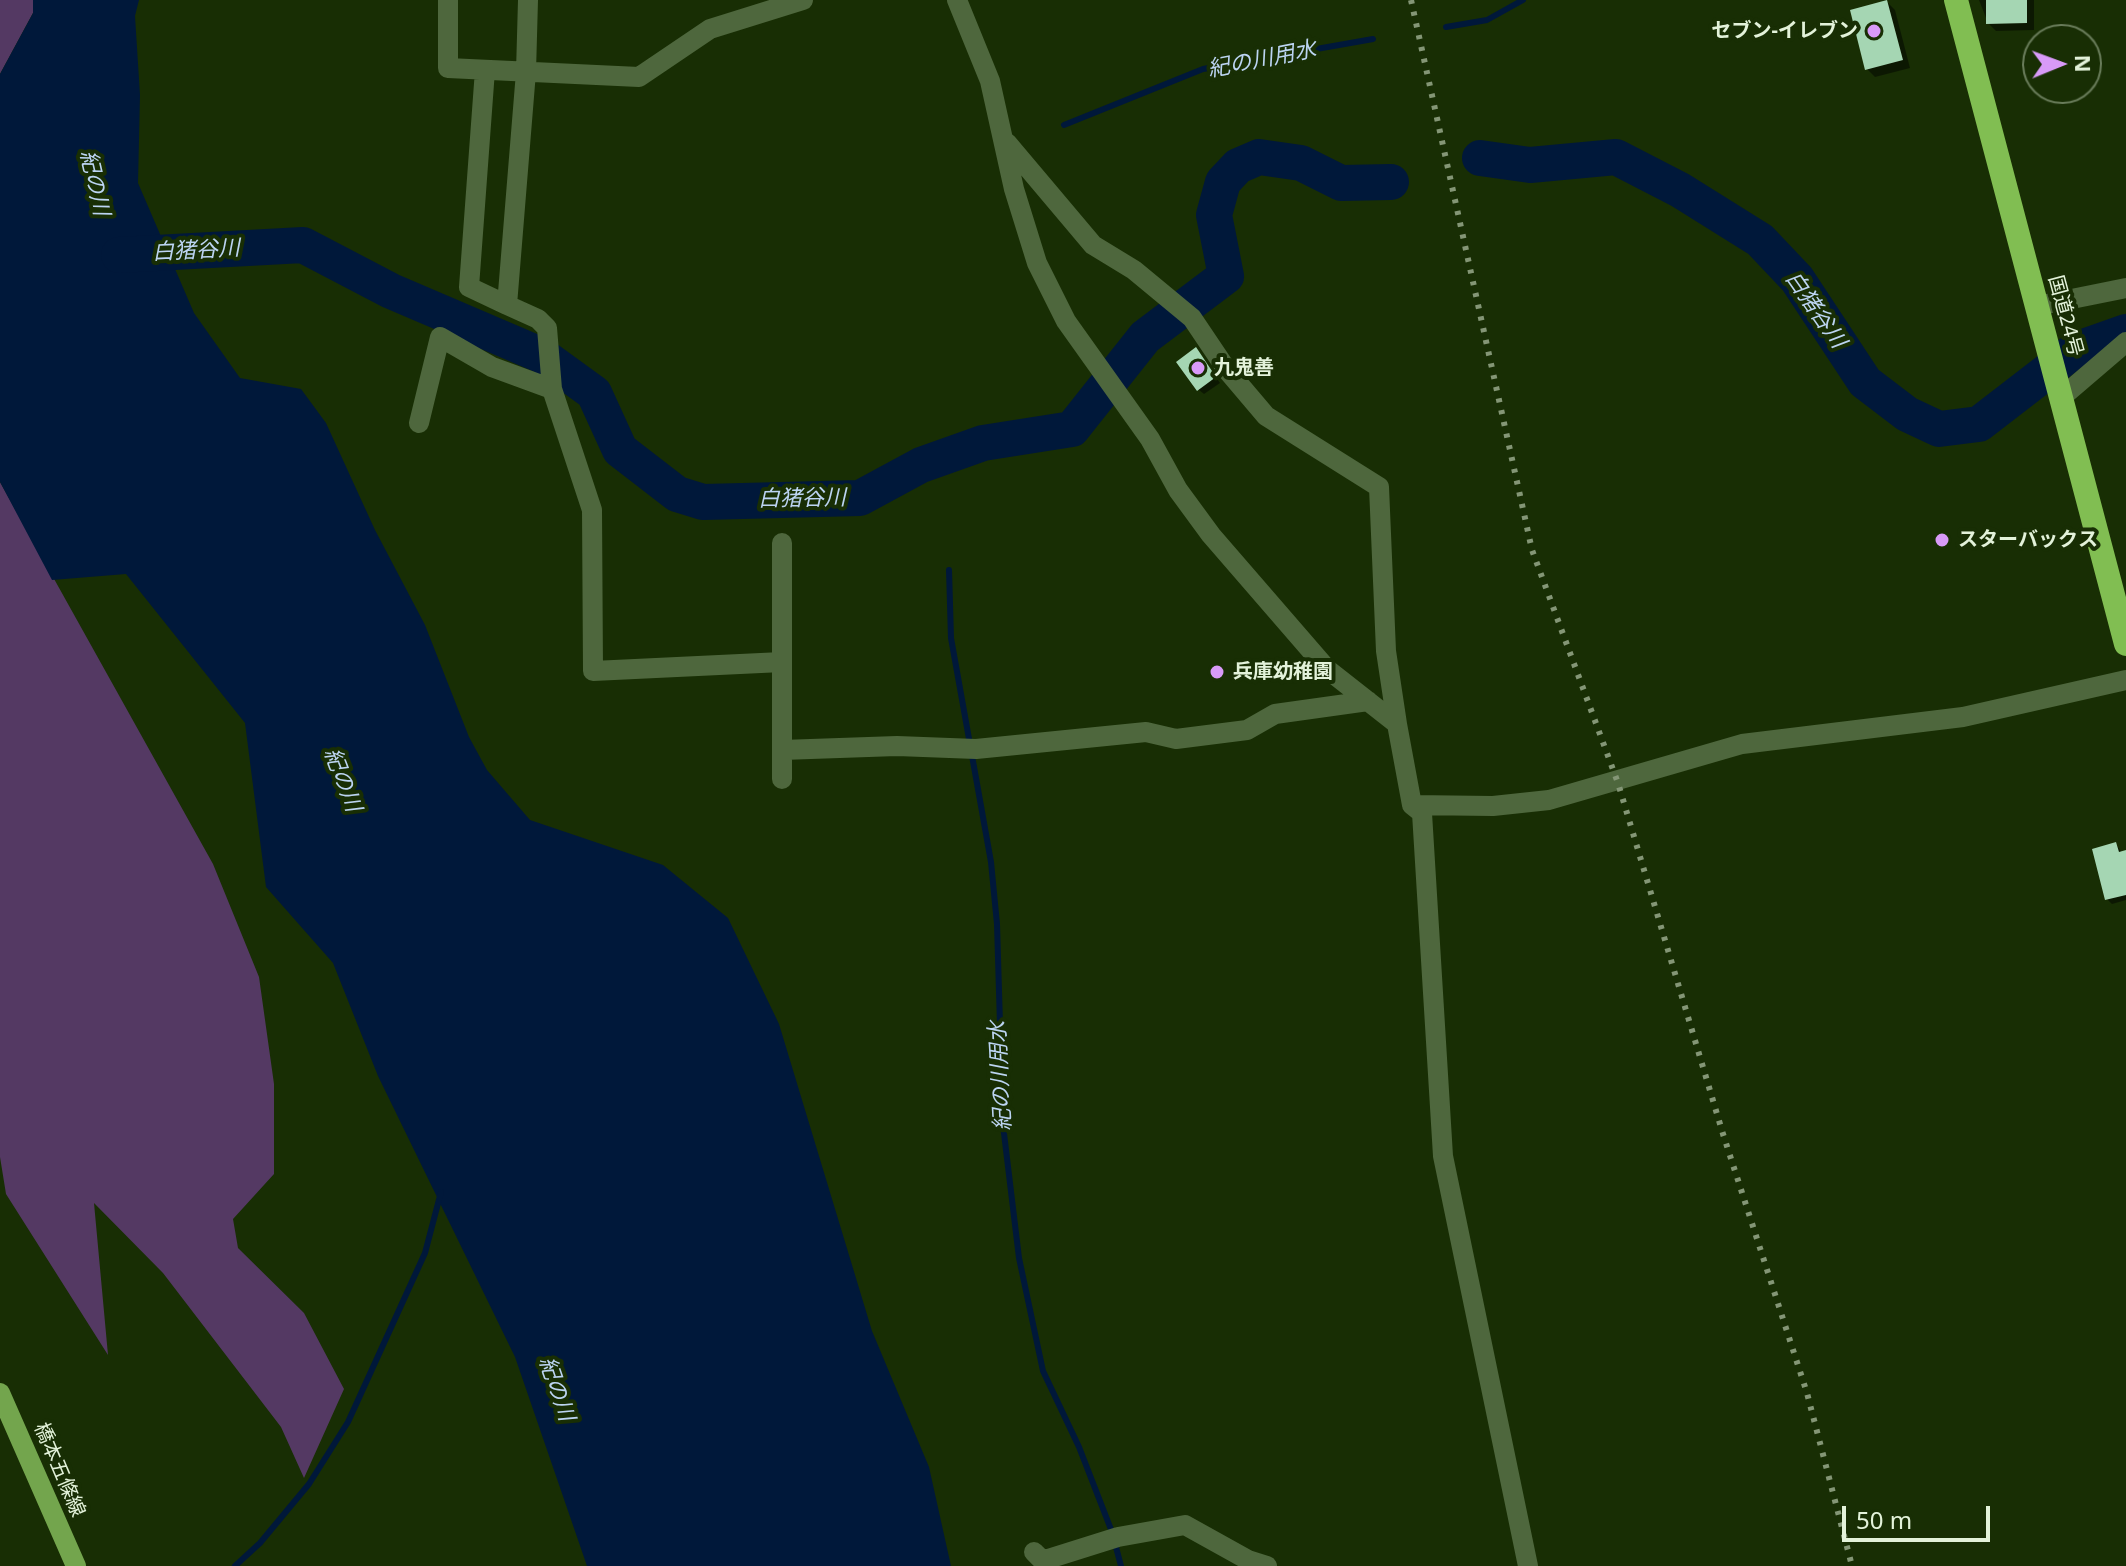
<!DOCTYPE html>
<html>
<head>
<meta charset="utf-8">
<style>
	body { margin:0 }
	#map { position:relative; width:2126px; height:1566px; overflow:hidden; background:#182e04; font-family:"Noto Sans",sans-serif }
	canvas { display:block }
	.north { position:absolute; left:2022px; top:24px; width:80px; height:80px; box-sizing:border-box; background:#182e04; border:2px solid #697c5a; border-radius:50%; rotate:89deg; font-size:22px; font-weight:700; line-height:32px; text-align:center; color:#e3f2da }
	.north::after { content:''; display:block; margin:auto; width:28px; height:36px; background:#d89af8; clip-path:polygon(50% 0,100% 100%,50% 72%,0 100%) }
	.scale { position:absolute; left:1842px; top:1506px; width:148px; height:36px; box-sizing:border-box; border:4px solid #e3f2da; border-top:0; padding-left:10px; font-size:24px; line-height:28px; white-space:nowrap; color:#e3f2da; -webkit-text-stroke:6px #182e04; paint-order:stroke }
</style>
</head>
<body>
<div id="map">
<canvas width="2126" height="1566"></canvas>
<div class="north">N</div>
<div class="scale">50 m</div>
</div>
<script>
const ctx = document.querySelector('canvas').getContext('2d');
ctx.lineJoin = 'round';
function fillPath(path, color) {
  ctx.fillStyle = color;
  ctx.fill(path, 'evenodd');
}
function shape(rows) {
  const path = new Path2D();
  for (const r of rows) {
    path.moveTo(r[0], r[1]);
    for (let i = 2; i < r.length; i += 2) path.lineTo(r[i], r[i + 1]);
  }
  return path;
}
function stroke(path, color, width, dash) {
  ctx.strokeStyle = color;
  ctx.lineWidth = width;
  ctx.lineCap = dash ? 'butt' : 'round';
  ctx.setLineDash(dash || []);
  ctx.stroke(path);
}
function write(font, color, halo, rows, align = 'center') {
  ctx.font = font + ' "Noto Sans","Noto Sans JP",sans-serif';
  ctx.lineWidth = 8;
  ctx.setLineDash([]);
  ctx.textBaseline = 'middle';
  ctx.strokeStyle = halo;
  ctx.fillStyle = color;
  for (const [text, x, y, turn = 0] of rows) {
    ctx.save();
    ctx.translate(x, y);
    ctx.rotate((+turn || 0) * Math.PI / 180);
    ctx.textAlign = isNaN(turn) ? turn : align;
    if (halo) ctx.strokeText(text, 0, 0);
    ctx.fillText(text, 0, 0);
    ctx.restore();
  }
}
const green = shape([
	[0,0,33,0,33,13,0,74],
	[0,482,213,864,259,977,274,1084,274,1174,233,1219,238,1248,304,1313,344,1389,304,1478,281,1427,163,1273,94,1203,108,1355,6,1194,0,1157]
]);
const water = shape([
	[33,0,139,0,135,16,140,95,138,183,194,313,240,378,301,389,326,423,375,530,425,625,469,737,487,770,530,820,663,865,728,918,779,1024,872,1331,929,1467,951,1566,587,1566,515,1357,378,1076,333,963,266,887,245,723,126,574,52,580,0,482,0,74,33,13]
]);
const shadow = shape([
	[1979,0,2034,0,2034,30,1996,31,1988,23],
	[1887,2,1895,10,1910,68,1875,77,1867,69],
	[1200,354,1220,383,1204,394,1199,390],
	[2116,844,2122,853,2126,853,2126,900,2112,904,2107,899]
]);
const stream = shape([
	[1446,27,1487,20,1523,0],
	[1064,125,1203,69,1373,39],
	[949,570,951,638,991,862,997,924,1003,1125,1019,1258,1043,1371,1079,1447,1112,1532,1121,1566],
	[235,1566,260,1543,309,1484,348,1422,425,1253,441,1192]
]);
const river = shape([
	[1480,158,1530,165,1616,157,1680,190,1760,240,1797,279,1865,382,1907,414,1939,429,1979,424,2075,350,2126,332],
	[119,255,303,245,391,291,543,356,594,393,620,450,677,494,703,502,860,498,921,465,983,443,1072,429,1145,337,1226,276,1214,215,1223,182,1238,166,1259,157,1301,163,1341,183,1391,182]
]);
const building = shape([
	[1887,0,1903,60,1865,70,1850,10],
	[1986,0,2027,0,2027,23,1986,24],
	[1196,347,1216,377,1197,391,1176,362],
	[2116,842,2119,852,2126,850,2126,895,2105,900,2092,849]
]);
const minor = shape([
	[448,0,448,68,639,77,710,29,803,0],
	[528,0,526,72,507,305,538,319,547,328,552,389,592,510,593,671,782,662],
	[957,0,990,81,1014,189,1037,263,1066,321,1150,439,1178,490,1211,535,1327,669,1397,724,1412,805,1422,813,1443,1156,1528,1566],
	[485,70,469,287,507,305],
	[1007,143,1093,245,1134,270,1192,318,1227,370,1266,416,1379,487,1386,651,1397,724],
	[2037,306,2126,288],
	[2062,397,2126,342],
	[419,423,440,337,492,367,552,389],
	[782,543,782,779],
	[782,750,897,746,976,749,1146,732,1176,739,1247,730,1275,714,1368,701],
	[1412,805,1493,806,1549,800,1742,744,1963,717,2126,680],
	[1034,1552,1041,1559,1048,1559,1118,1537,1185,1525,1248,1560,1267,1566]
]);
const major = shape([
	[0,1393,76,1566]
]);
const highway = shape([
	[1956,0,2126,644]
]);
const rail = shape([
	[1411,0,1532,550,1618,783,1723,1134,1807,1393,1852,1566]
]);
const markers = [
	[1874,31,8,"#d89af8"],
	[1198,368,8,"#d89af8"],
	[1942,540,8,"#d89af8"],
	[1217,672,8,"#d89af8"]
];
const poiNames = [
	["セブン-イレブン",1858,31,"right"],
	["九鬼善",1214,368],
	["スターバックス",1958,540],
	["兵庫幼稚園",1233,672]
];
const streetNames = [
	["国道24号",2065,316,75],
	["橋本五條線",59,1470,67]
];
const waterNames = [
	["紀の川用水",1262,60,-11],
	["紀の川",94,183,77],
	["白猪谷川",196,251,-3],
	["白猪谷川",1815,310,55],
	["白猪谷川",802,499,-1],
	["紀の川",342,780,69],
	["紀の川用水",1001,1076,-93],
	["紀の川",556,1389,71]
];
fillPath(green, '#543963');
fillPath(water, '#00183a');
fillPath(shadow, '#0007');
stroke(stream, '#00183a', 6);
stroke(river, '#00183a', 36);
fillPath(building, '#a5d6b3');
stroke(minor, '#4e673d', 20);
stroke(major, '#73a54d', 20);
stroke(highway, '#81be52', 24);
stroke(rail, '#849676', 6, [4, 8]);
for (const [x, y, r, color] of markers) {
  const dot = new Path2D();
  dot.arc(x, y, r, 0, 2 * Math.PI);
  ctx.fillStyle = color;
  ctx.fill(dot);
  stroke(dot, '#182e04', 3);
}
write('bold 20px', '#e3f2da', '#182e04', poiNames, 'left');
write('20px', '#e3f2da', '#182e04', streetNames);
write('italic 22px', '#bcd4f2', '#182e04', waterNames);
</script>
</body>
</html>
